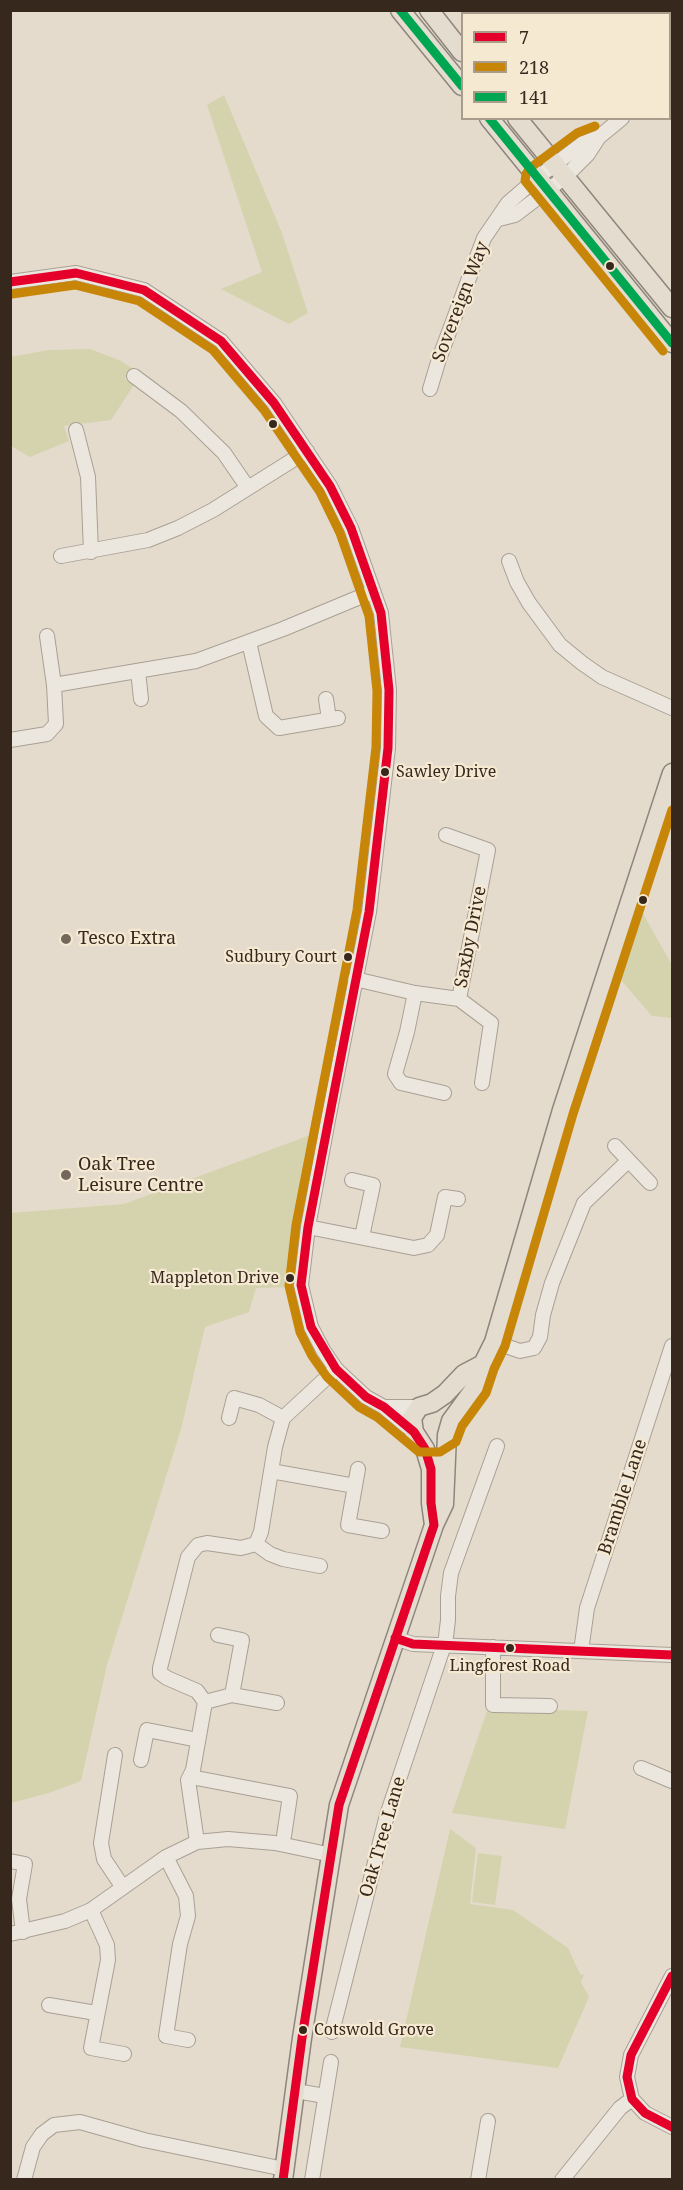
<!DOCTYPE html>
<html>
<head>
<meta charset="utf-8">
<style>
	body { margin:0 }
	#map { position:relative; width:683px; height:2190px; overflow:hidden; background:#e4dbcc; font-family:"Noto Serif",serif }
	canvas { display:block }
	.frame { position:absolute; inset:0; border:12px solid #37281e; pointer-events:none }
	.legend { position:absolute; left:461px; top:12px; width:210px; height:108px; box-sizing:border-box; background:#f5e9d2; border:2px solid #a99c8a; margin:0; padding:8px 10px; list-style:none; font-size:18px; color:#37281e }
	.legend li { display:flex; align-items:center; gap:12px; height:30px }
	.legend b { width:30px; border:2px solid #a99c8a }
</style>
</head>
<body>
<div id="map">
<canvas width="683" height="2190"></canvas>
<div class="frame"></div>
<ul class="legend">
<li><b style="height:8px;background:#e4002b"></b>7</li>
<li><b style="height:8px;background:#c78608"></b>218</li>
<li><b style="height:8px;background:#00a651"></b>141</li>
</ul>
</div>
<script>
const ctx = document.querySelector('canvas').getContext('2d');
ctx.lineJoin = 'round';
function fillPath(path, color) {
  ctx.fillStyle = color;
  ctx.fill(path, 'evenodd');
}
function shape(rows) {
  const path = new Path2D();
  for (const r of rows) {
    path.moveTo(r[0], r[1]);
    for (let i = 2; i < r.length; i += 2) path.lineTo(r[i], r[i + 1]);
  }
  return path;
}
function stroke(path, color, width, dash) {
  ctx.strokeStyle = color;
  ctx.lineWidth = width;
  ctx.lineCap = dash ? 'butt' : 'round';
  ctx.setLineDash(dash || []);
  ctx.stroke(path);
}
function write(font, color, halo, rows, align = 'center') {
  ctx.font = font + ' "Noto Serif",serif';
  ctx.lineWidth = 4.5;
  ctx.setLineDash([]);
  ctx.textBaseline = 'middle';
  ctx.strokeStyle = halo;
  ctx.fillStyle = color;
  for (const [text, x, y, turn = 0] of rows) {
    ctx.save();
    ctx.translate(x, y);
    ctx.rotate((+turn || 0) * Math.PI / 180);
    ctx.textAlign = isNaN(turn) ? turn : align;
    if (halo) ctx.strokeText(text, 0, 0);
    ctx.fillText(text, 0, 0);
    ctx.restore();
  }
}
const green = shape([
	[224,95,282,233,308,313,289,324,221,289,262,272,207,105],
	[90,349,119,360,132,368,125,379,134,385,111,420,64,426,69,441,30,457,11,446,10,357,49,350],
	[642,912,672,965,672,1018,652,1016,621,980],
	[313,1134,292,1249,291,1287,256,1288,249,1312,205,1327,181,1429,107,1665,81,1781,49,1793,11,1803,11,1213,124,1204],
	[488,1708,588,1711,565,1829,452,1813],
	[450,1829,476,1848,470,1904,513,1910,568,1948,580,1974,584,1975,581,1982,589,1997,558,2068,400,2047],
	[478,1853,502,1856,495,1905,472,1902]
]);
const minor = shape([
	[670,78,672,75],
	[499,219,515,215,565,177,588,154,599,137,622,118],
	[10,282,76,273,144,290,221,341,274,403,330,486,351,528,381,613,389,690,388,748,369,912,329,1115,308,1227,301,1285,311,1327,323,1350,336,1369,366,1397,384,1407,414,1432],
	[134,376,181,411,224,453,248,488],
	[430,389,439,359,484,238,508,203,537,178,583,143,599,137],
	[76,430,88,477,91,552],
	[61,556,148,540,178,528,213,510,307,451],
	[509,561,517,582,529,603,560,645,582,663,602,677,672,708],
	[47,636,54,685],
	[249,642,266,716,279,728,338,718],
	[138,671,141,699],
	[326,699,329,719],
	[10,740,47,734,56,724,54,685,196,661,283,629,372,592],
	[355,979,415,993,459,999,488,850,446,835],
	[415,993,407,1032,395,1074,401,1083,444,1093],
	[459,999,491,1023,482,1083],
	[615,1146,650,1183],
	[352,1180,373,1185,362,1237],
	[308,1227,414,1248,428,1245,437,1235,445,1197,458,1199],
	[494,1342,520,1351,534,1348,540,1337,543,1315,552,1283,584,1203,628,1161],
	[384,1407,419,1407],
	[229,1418,234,1398,259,1405,283,1418],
	[271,1471,355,1486,348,1525,382,1531],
	[355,1486,358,1469],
	[256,1544,270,1554,283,1559,320,1566],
	[218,1635,242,1640,232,1695],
	[395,1638,413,1644,672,1655],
	[445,1645,448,1620,448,1596,451,1573,497,1446],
	[493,1647,493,1705,550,1706],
	[581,1651,587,1608,672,1346],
	[205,1702,232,1695,277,1703],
	[115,1755,101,1843,104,1859,122,1886],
	[141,1760,147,1730,198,1740],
	[641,1768,672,1781],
	[191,1777,290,1796,284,1836],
	[197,1842,188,1780,193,1770,205,1702,197,1691,167,1678,160,1673,160,1668,188,1557,198,1545,207,1543,241,1548,256,1544,261,1532,275,1447,283,1418,336,1369],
	[166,1857,186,1896,188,1916,180,1944,166,2036,188,2040],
	[10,1861,25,1864,19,1899,23,1932],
	[91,1910,107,1945,108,1960,91,2048,124,2054],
	[10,1934,65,1921,91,1910,166,1857,197,1842,228,1839,275,1843,332,1855],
	[49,2005,96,2013],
	[332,2032,387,1815,444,1645],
	[296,2091,325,2096],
	[632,2099,627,2077,631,2055,672,1976],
	[632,2099,645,2113,672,2127],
	[24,2180,33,2147,42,2134,54,2125,80,2122,144,2140,284,2169],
	[312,2180,331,2062],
	[478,2180,488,2121],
	[562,2180,620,2108,632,2099]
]);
const major = shape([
	[400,10,462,86],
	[429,10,462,52],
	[489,118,672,343],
	[517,118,672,308],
	[434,1525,431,1503,431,1469,425,1449,414,1432,412,1418,419,1407,432,1403,445,1394,464,1374,483,1364],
	[283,2180,302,2038,339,1805,434,1525,444,1504,447,1435,451,1421,475,1388,483,1364,494,1342,562,1110,672,773]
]);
const bus1 = shape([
	[10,282,76,273,144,290,221,341,274,403,330,486,351,528,381,613,389,690,388,748,369,912,308,1227,301,1285,311,1327,336,1369,366,1397,384,1407,414,1432,425,1449,431,1469,431,1503,434,1525,339,1805,302,2038,283,2180],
	[395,1638,413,1644,672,1655],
	[632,2099,627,2077,631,2055,672,1976],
	[632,2099,645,2113,672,2127]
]);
const bus2 = shape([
	[595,126,577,133,530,168,526,174,525,181,663,351],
	[12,294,75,285,139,301,213,350,264,410,320,492,340,533,369,616,377,691,376,747,357,910,296,1225,289,1286,300,1332,312,1356,327,1377,359,1407,377,1417,419,1452,440,1452,456,1442,462,1426,486,1393,494,1369,505,1346,573,1114,672,810]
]);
const bus3 = shape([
	[400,10,462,86],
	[489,118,672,343]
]);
const markers = [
	[610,266,5,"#37281e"],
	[273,424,5,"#37281e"],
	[385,772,5,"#37281e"],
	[643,900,5,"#37281e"],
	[66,939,6,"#74675b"],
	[348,957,5,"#37281e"],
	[66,1175,6,"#74675b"],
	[290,1278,5,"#37281e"],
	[510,1648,5,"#37281e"],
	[303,2030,5,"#37281e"]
];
const busNames = [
	["Sawley Drive",396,772],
	["Sudbury Court",337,957,"right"],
	["Mappleton Drive",279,1278,"right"],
	["Lingforest Road",510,1666,"center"],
	["Cotswold Grove",314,2030]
];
const streetNames = [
	["Sovereign Way",461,302,-69],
	["Saxby Drive",471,937,-79],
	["Bramble Lane",623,1497,-72],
	["Oak Tree Lane",383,1837,-74]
];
const poiNames = [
	["Tesco Extra",78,939],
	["Oak Tree",78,1165],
	["Leisure Centre",78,1186]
];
fillPath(green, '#d5d3ae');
stroke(minor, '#a9a095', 16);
stroke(major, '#8e867c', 21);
stroke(minor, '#ece7de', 14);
stroke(major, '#e3dccf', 18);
stroke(bus1, '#e4002b', 9);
stroke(bus2, '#c78608', 9);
stroke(bus3, '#00a651', 9);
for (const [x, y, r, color] of markers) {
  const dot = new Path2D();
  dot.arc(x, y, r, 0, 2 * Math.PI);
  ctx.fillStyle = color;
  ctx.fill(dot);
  stroke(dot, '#f5e9d2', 2);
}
write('16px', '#37281e', '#f5e9d2', busNames, 'left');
write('18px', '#37281e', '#f5e9d2', streetNames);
write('18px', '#37281e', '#f5e9d2', poiNames, 'left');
</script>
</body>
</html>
